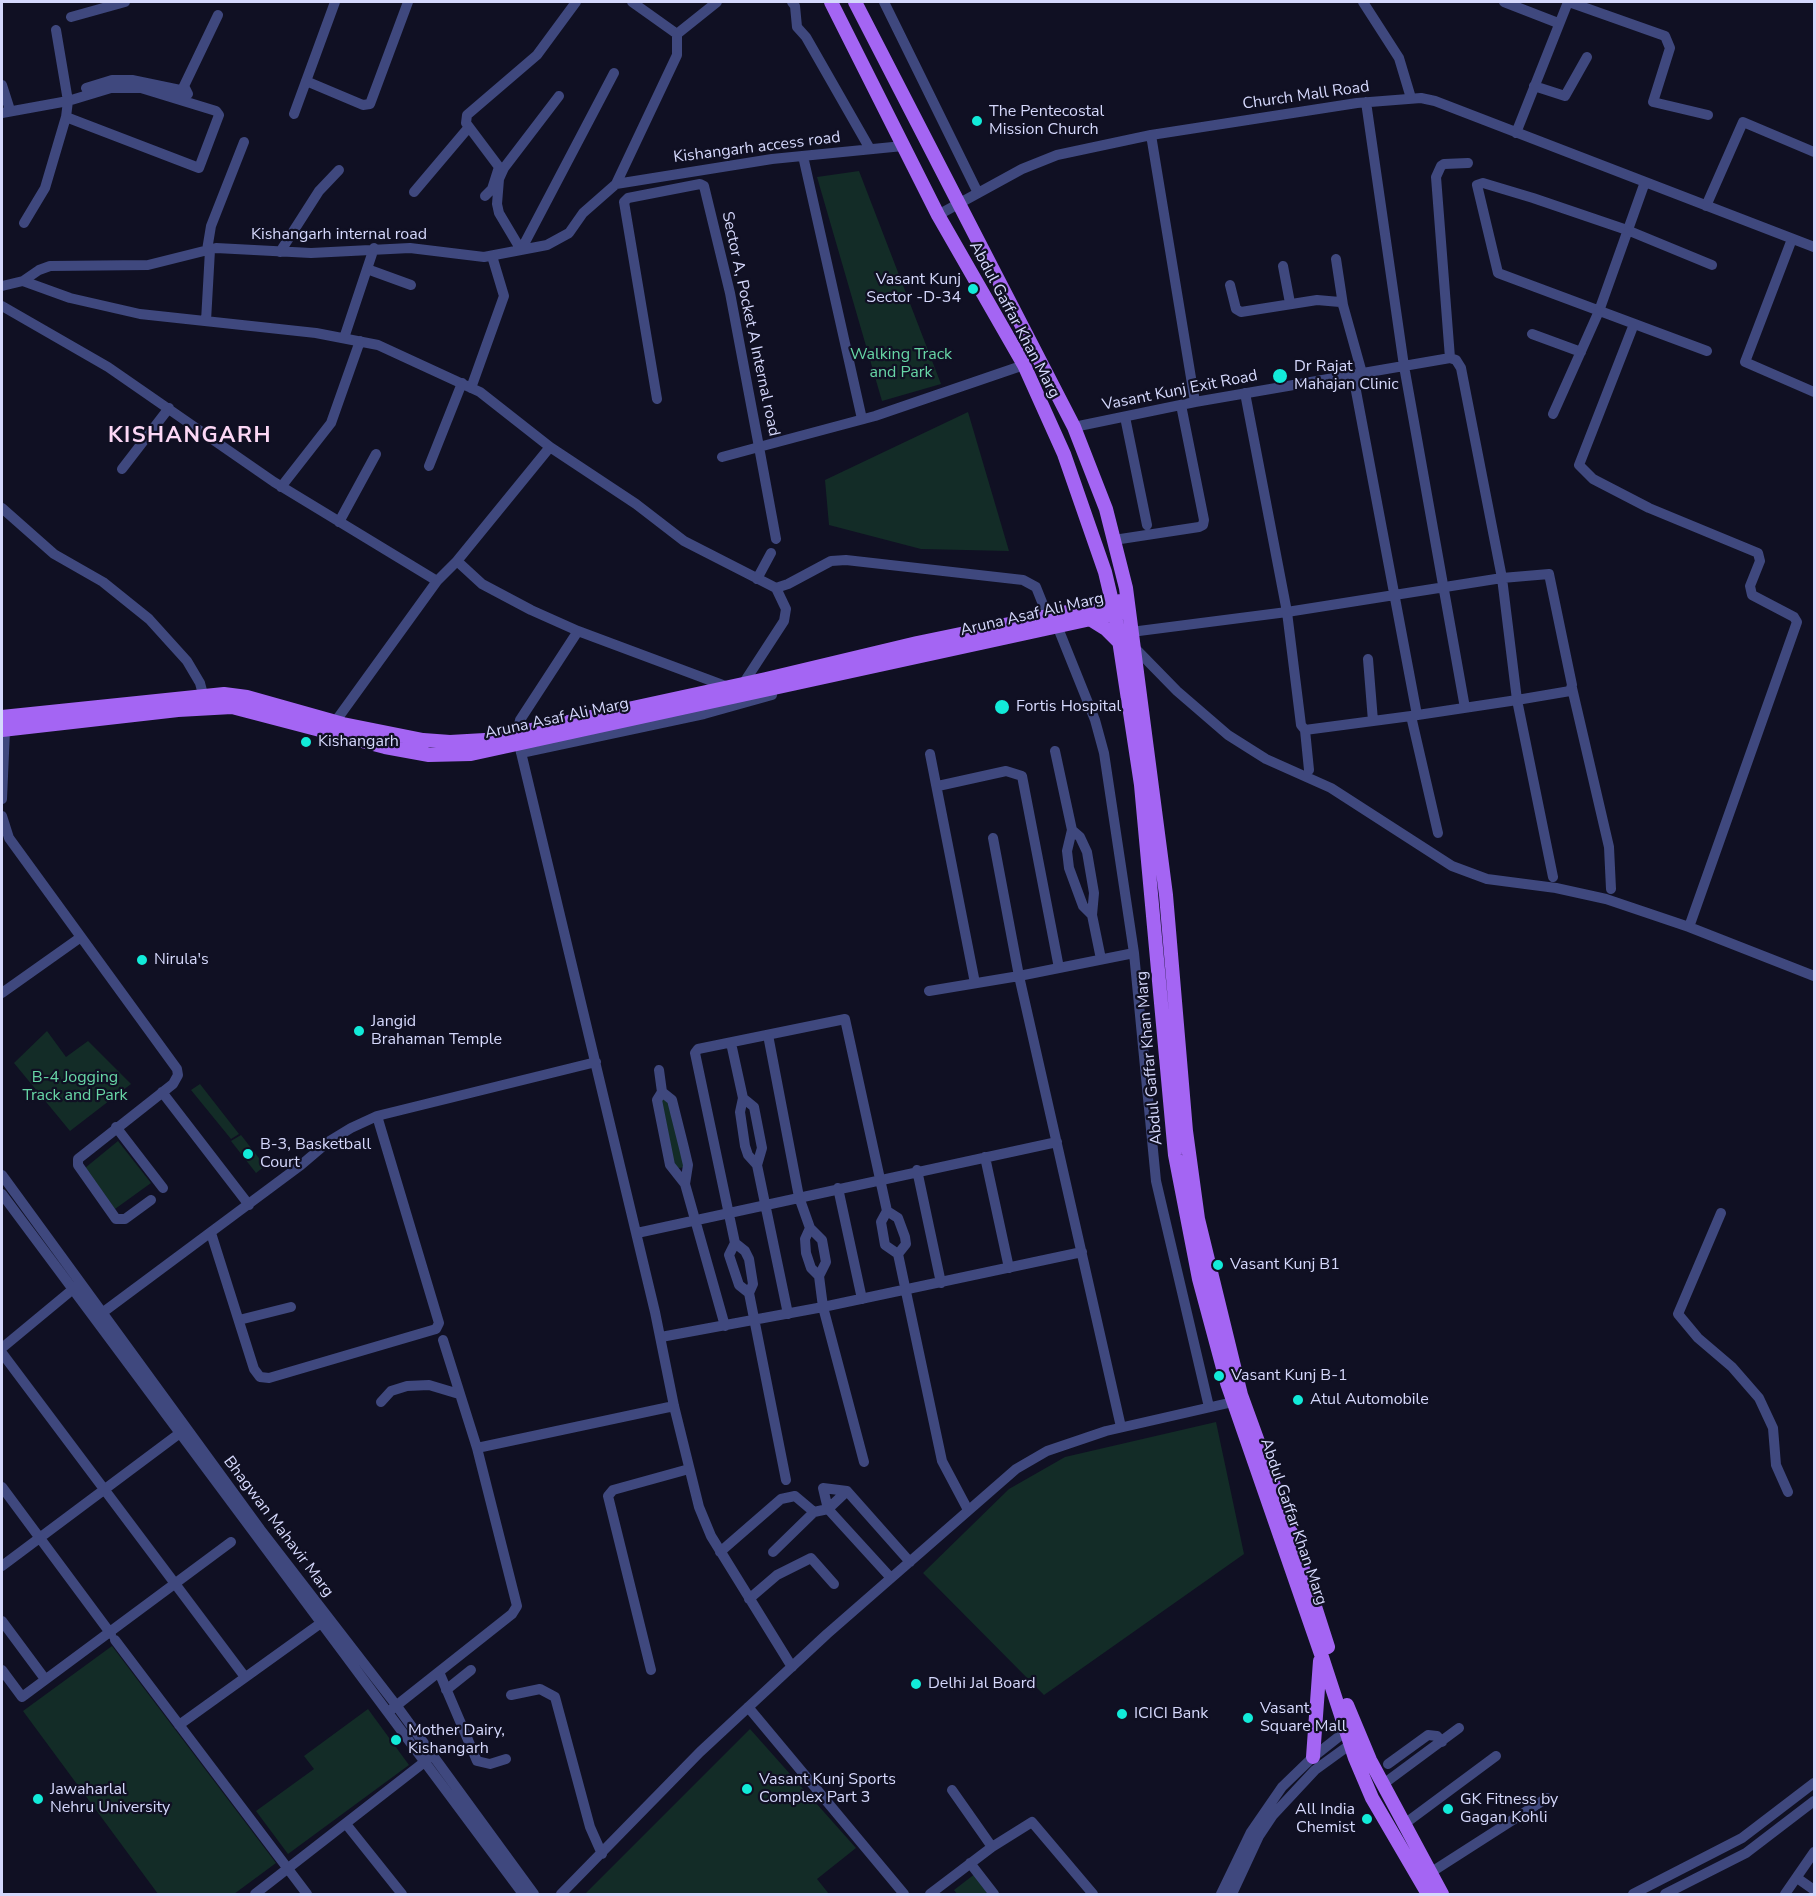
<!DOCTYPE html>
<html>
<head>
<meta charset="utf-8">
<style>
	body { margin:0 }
	#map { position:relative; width:1816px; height:1896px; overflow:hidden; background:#101023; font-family:"Nunito Sans",sans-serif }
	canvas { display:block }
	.frame { position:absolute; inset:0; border:3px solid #d5d8fc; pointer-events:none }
</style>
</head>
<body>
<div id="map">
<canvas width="1816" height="1896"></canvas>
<div class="frame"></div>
</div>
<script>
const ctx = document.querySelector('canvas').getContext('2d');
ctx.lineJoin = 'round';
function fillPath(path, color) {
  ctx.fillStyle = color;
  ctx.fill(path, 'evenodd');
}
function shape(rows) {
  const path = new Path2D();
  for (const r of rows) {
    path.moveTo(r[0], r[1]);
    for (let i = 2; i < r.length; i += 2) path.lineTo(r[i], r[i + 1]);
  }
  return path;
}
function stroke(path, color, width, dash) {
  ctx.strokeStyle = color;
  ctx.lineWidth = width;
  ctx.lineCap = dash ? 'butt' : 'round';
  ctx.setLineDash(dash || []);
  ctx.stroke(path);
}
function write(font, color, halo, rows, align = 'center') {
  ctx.font = font + ' "Nunito Sans",sans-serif';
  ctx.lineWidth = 4.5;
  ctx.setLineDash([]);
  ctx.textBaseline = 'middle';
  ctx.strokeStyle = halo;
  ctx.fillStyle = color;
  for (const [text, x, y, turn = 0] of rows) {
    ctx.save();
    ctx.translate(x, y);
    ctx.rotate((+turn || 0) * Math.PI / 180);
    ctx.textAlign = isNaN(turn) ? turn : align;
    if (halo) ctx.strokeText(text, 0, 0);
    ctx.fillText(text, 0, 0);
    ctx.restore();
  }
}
const green = shape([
	[859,171,941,384,882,401,817,177],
	[968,412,1009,551,921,549,829,525,825,480],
	[47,1031,66,1057,88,1041,131,1084,70,1131,14,1063],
	[200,1084,239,1134,231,1139,191,1090],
	[658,1090,668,1100,685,1167,673,1169],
	[241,1135,265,1166,256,1173,231,1141],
	[118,1141,151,1183,115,1209,85,1168],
	[1216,1422,1244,1554,1044,1695,923,1573,1009,1489,1065,1457],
	[112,1646,276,1863,234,1894,158,1894,23,1711],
	[368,1709,409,1765,288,1854,256,1811,314,1769,304,1756],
	[750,1729,856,1848,817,1879,829,1894,585,1894],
	[980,1870,1000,1894,957,1894,954,1890]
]);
const minor = shape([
	[632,2,677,34],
	[792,2,795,6,797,27,806,37,870,149],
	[884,2,978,193],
	[1363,2,1399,58,1411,98],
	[1504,2,1558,23],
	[1569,2,1665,36,1670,48,1653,102,1708,115],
	[71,17,125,2],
	[677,34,717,2],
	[306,81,363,105,370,104,408,2],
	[2,85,10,110],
	[1534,86,1565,96,1587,57],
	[86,88,112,80,132,80,185,91],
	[188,94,184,86,218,15],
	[1366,102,1404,366,1465,708],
	[2,113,68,101,111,88,141,88,216,111,219,115,199,168,66,117],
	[294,114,335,2],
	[1516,133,1568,2],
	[1151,135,1195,402],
	[803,156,862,419],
	[616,184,772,159,903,146],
	[414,192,469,127],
	[485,196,492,189,499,167,466,123,467,115,537,55,576,2],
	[1706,206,1743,122,1814,152],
	[938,215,1022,169,1057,155,1151,135,1357,103,1421,98,1435,101,1814,247],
	[24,223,45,188,66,117,68,101,56,30],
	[1792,239,1745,362,1814,392],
	[207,250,211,226,244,142],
	[521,250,614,73],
	[521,250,499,213,497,204,499,179,504,168,559,96],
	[280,252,319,191,339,170],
	[1336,259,1343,305],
	[1283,266,1290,303],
	[367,269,411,285],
	[23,281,70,298,140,314,316,333,378,345,480,392,550,447,636,504,684,541,776,588,788,584,831,561,846,560,1023,580,1036,587,1048,617],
	[1230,285,1236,309,1241,312,1317,300,1340,302,1343,305,1362,373],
	[2,286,23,281,39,270,50,266,148,265,216,248,311,253,410,248,484,257,547,245,569,233,583,213,616,184,677,55,677,34],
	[2,306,108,367,274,482,437,581],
	[206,321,210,250],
	[1634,324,1579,465,1593,479,1649,508,1758,553,1760,561,1750,586,1752,595,1794,617,1797,622,1689,927],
	[1532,334,1581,352],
	[344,338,374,248],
	[1707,351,1498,273,1477,185,1483,183,1533,198,1627,230,1712,265],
	[1450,358,1436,177,1441,166,1444,164,1468,163],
	[1353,375,1417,715],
	[471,388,504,296,492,256],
	[1245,393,1287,612,1301,725,1305,730,1411,716,1517,700,1570,691,1572,685,1549,574,1502,578,1517,700,1553,877],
	[657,399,624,202,628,198,700,184,704,186,730,293,759,447,875,416,1024,365],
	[1553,414,1599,311,1645,182],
	[1125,417,1147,525],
	[1074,427,1195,402,1450,358,1456,360,1461,368,1502,578,1287,612,1131,632],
	[550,447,457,561,482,584,531,610,578,631,728,687],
	[722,457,759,447,776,539],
	[429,466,462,383],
	[122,469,169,408],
	[281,487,331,423,360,341],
	[2,508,54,554,103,582,149,619,187,661,200,683,205,702],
	[339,522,376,454],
	[1114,540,1199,527,1203,525,1204,520,1181,405],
	[757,579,771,553],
	[1058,628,1095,720,1104,753,1134,953,1156,1181,1209,1407],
	[578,631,520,720,517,733,519,744,655,1312,674,1406,699,1507,711,1536,792,1667],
	[1132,645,1177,691,1228,735,1266,759,1331,788,1452,866,1487,879,1556,888,1606,899,1689,927,1814,976],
	[1368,659,1373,721],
	[743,684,784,621,786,609,776,588],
	[1572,688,1609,847,1611,889],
	[1411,716,1438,833],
	[335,722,437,581,457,561],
	[1305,730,1309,770],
	[1055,751,1072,830,1067,851,1069,868,1083,906,1092,915],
	[521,753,704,714,772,695],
	[930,754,975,983],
	[938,786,1006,771,1022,776,1059,968],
	[2,799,5,730],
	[2,816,9,838,177,1069,178,1075,173,1084,78,1159,78,1165,116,1219,125,1219,151,1200],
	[1072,830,1080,837,1087,852,1094,893,1092,915,1101,959],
	[993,838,1019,976,1121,1427],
	[929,991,1019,976,1134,953],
	[2,993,81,937],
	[768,1035,799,1197,810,1228,822,1240,826,1262,819,1276],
	[731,1043,743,1098,740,1112,745,1146,748,1155,757,1165,788,1314],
	[659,1070,662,1092,672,1100,684,1148,688,1165,685,1184,725,1326],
	[162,1092,249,1205],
	[662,1092,657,1100,670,1165,685,1184],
	[743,1098,754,1107,762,1148,757,1165],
	[116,1127,163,1188],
	[985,1157,1009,1268],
	[917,1170,941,1283],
	[2,1175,260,1529,396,1705,534,1894],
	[838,1188,862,1299],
	[2,1194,523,1894],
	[887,1211,898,1218,905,1237,906,1244,898,1254],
	[1721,1213,1678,1314,1698,1338,1732,1367,1759,1398,1773,1428,1776,1465,1788,1492],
	[810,1228,805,1239,806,1253,811,1268,819,1276,823,1307,864,1462],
	[211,1233,254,1369,260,1377,269,1378,436,1329,439,1323,377,1116],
	[637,1233,1057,1142],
	[735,1243,729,1255,739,1285,749,1293,786,1480],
	[749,1293,753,1284,749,1259,745,1251,735,1243,695,1053,698,1049,845,1019,887,1211,881,1222,885,1245,898,1254,942,1461,968,1510],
	[98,1316,301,1165,328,1142,351,1128,377,1116,596,1062],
	[239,1320,291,1307],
	[661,1337,823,1307,1082,1252],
	[2,1348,78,1285],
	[2,1353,245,1677],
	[381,1402,391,1391,407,1386,429,1385,459,1394],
	[477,1448,674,1406],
	[2,1487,111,1634],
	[720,1552,781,1499,795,1496,814,1512],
	[773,1552,814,1512,828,1509,847,1491],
	[2,1566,184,1430],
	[891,1578,828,1509,823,1488,847,1491,910,1562],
	[749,1599,777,1575,811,1558,834,1584],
	[2,1621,45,1679],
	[115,1640,307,1894],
	[2,1670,22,1697,231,1542],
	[651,1670,608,1496,613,1490,689,1469],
	[439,1672,477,1761,490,1764,506,1759],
	[446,1690,471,1670],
	[511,1695,540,1689,555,1697,590,1827,602,1854],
	[748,1707,904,1894],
	[392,1709,512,1614,517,1606,477,1448,443,1340],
	[179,1725,321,1623],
	[1388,1764,1428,1735,1437,1736,1442,1742],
	[1382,1785,1459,1728],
	[952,1790,992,1847],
	[346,1824,402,1894],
	[1403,1825,1496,1756],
	[970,1863,994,1894],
	[1430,1873,1547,1798],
	[1797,1878,1814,1890],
	[255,1894,427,1760],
	[561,1894,700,1752,827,1634,1016,1469,1047,1451,1106,1431,1233,1402],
	[930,1894,992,1847,1032,1822,1093,1894],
	[1221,1894,1251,1832,1282,1787,1313,1757,1346,1731,1352,1730],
	[1232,1894,1259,1836,1273,1815,1315,1770,1355,1741],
	[1633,1894,1742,1838,1814,1783],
	[1665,1894,1746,1853,1814,1801],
	[1785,1894,1814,1852]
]);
const major = shape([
	[831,2,938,215,1024,365,1064,454,1105,572,1115,614,1141,785,1175,1155,1199,1279,1227,1383,1322,1657,1355,1758,1372,1798,1428,1894],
	[855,2,1074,427,1106,509,1126,588,1166,895,1186,1131,1198,1219,1241,1395,1293,1538,1328,1647],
	[1090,619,1106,629,1120,643],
	[2,717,224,694,247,697,343,724,423,740,450,742,485,740,766,679,917,643,1120,601],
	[2,730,178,710,232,707,385,747,429,755,471,754,1123,612],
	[1347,1705,1370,1760,1442,1894],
	[1313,1757,1320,1661]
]);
const markers = [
	[977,121,6,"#12ebd9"],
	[973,289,6,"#12ebd9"],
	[1280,376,8,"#12ebd9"],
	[1002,707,8,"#12ebd9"],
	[306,742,6,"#12ebd9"],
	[142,960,6,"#12ebd9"],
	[359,1031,6,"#12ebd9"],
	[248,1154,6,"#12ebd9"],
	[1218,1265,6,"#12ebd9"],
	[1219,1376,6,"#12ebd9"],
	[1298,1400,6,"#12ebd9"],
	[916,1684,6,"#12ebd9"],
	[1122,1714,6,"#12ebd9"],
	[1248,1718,6,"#12ebd9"],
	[396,1740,6,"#12ebd9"],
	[747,1789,6,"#12ebd9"],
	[38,1799,6,"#12ebd9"],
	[1448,1809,6,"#12ebd9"],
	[1367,1819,6,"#12ebd9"]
];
const streetNames = [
	["Church Mall Road",1306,96,-8],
	["Kishangarh access road",757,148,-7],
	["Kishangarh internal road",339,235],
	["Abdul Gaffar Khan Marg",1014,320,62],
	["Sector A, Pocket A Internal road",750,324,78],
	["Vasant Kunj Exit Road",1180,391,-11],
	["Aruna Asaf Ali Marg",1032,615,-13],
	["Aruna Asaf Ali Marg",557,719,-12],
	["Abdul Gaffar Khan Marg",1150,1058,-95],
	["Abdul Gaffar Khan Marg",1293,1522,71],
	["Bhagwan Mahavir Marg",278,1527,53]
];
const poiNames = [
	["The Pentecostal",989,112],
	["Mission Church",989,130],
	["Vasant Kunj",961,280,"right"],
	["Sector -D-34",961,298,"right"],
	["Dr Rajat",1294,367],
	["Mahajan Clinic",1294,385],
	["Fortis Hospital",1016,707],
	["Kishangarh",318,742],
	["Nirula's",154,960],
	["Jangid",371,1022],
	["Brahaman Temple",371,1040],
	["B-3, Basketball",260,1145],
	["Court",260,1163],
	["Vasant Kunj B1",1230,1265],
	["Vasant Kunj B-1",1231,1376],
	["Atul Automobile",1310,1400],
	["Delhi Jal Board",928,1684],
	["Vasant",1260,1709],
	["Square Mall",1260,1727],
	["ICICI Bank",1134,1714],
	["Mother Dairy,",408,1731],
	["Kishangarh",408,1749],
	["Vasant Kunj Sports",759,1780],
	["Complex Part 3",759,1798],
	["Jawaharlal",50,1790],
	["Nehru University",50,1808],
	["GK Fitness by",1460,1800],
	["Gagan Kohli",1460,1818],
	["All India",1355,1810,"right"],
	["Chemist",1355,1828,"right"]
];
const parkNames = [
	["Walking Track",901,355],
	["and Park",901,373],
	["B-4 Jogging",75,1078],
	["Track and Park",75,1096]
];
const districtNames = [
	["KISHANGARH",190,437]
];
fillPath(green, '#132c27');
stroke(minor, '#3f487e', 10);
stroke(major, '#a465f3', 14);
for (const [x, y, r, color] of markers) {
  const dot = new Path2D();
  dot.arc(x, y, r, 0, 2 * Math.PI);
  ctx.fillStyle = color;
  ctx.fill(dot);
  stroke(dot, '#101023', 2);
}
write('16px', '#d5d8fc', '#101023', streetNames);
write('16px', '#d5d8fc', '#101023', poiNames, 'left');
write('16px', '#67d6a6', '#101023', parkNames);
ctx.letterSpacing = '1.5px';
write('bold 22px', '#fcd7f5', '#101023', districtNames);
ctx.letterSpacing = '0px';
</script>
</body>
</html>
